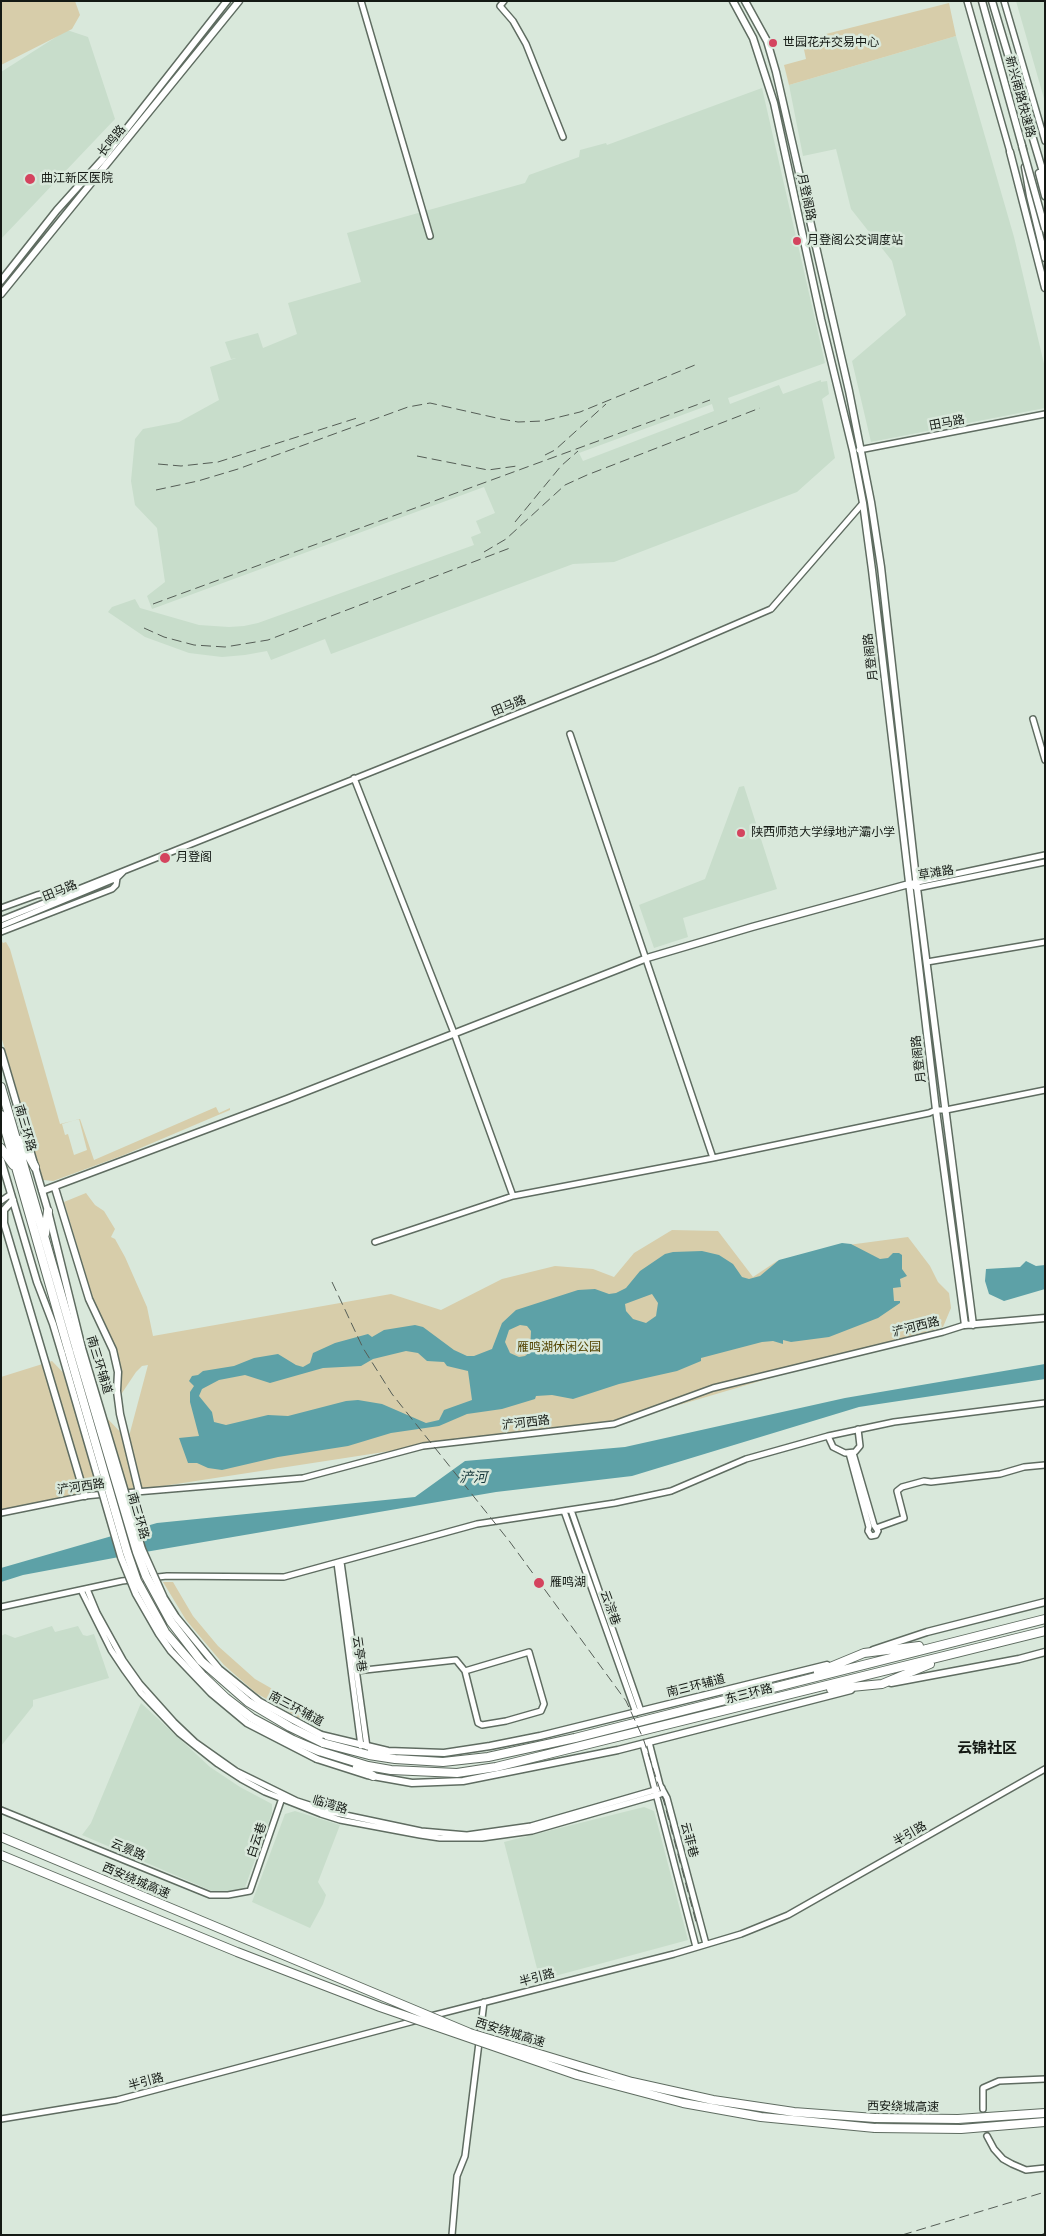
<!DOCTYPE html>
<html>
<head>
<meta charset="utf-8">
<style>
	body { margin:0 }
	#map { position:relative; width:1046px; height:2236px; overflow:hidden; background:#d9e8db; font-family:"PT Sans",sans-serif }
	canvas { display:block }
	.frame { position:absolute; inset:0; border:2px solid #141914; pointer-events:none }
</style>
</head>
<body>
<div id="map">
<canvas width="1046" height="2236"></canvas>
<div class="frame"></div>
</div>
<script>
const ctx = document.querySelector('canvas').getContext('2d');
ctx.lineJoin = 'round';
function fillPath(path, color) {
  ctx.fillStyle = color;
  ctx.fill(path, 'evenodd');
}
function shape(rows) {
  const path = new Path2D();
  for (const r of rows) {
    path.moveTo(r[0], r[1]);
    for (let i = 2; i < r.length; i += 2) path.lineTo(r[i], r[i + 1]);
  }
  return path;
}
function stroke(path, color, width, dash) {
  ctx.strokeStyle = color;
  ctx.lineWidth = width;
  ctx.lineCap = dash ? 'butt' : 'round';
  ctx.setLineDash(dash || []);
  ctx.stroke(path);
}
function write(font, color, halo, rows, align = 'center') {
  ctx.font = font + ' "PT Sans","Noto Sans SC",sans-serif';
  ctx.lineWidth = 5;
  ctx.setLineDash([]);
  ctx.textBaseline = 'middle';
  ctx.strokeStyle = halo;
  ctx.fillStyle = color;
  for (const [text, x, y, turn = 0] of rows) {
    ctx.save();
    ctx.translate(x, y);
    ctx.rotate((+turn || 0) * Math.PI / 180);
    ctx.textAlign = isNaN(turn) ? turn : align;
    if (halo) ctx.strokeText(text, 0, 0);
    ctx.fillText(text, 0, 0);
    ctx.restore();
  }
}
const built = shape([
	[1016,1,1045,1,1045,102],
	[67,30,88,37,115,119,1,239,1,72],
	[956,36,1014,237,1045,368,1045,408,871,442,852,361,906,315,892,261,851,209,836,149,803,156,789,85],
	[762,88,825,363,728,398,730,404,779,385,783,394,821,380,821,382,827,381,829,394,822,399,835,458,797,492,614,562,573,564,331,654,325,639,271,660,267,651,245,655,222,657,189,653,145,637,108,612,112,607,135,599,140,608,199,625,229,627,244,626,258,623,474,545,471,537,481,533,476,521,495,513,484,487,152,609,147,596,165,582,157,528,135,505,131,481,135,439,143,429,179,422,219,400,210,367,236,358,231,359,225,342,258,333,263,348,297,334,288,303,361,282,347,233,525,183,529,175,579,157,580,150,606,143,607,145],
	[712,404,714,411,583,461,579,453],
	[744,786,777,889,683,918,688,937,654,948,639,905,705,879,739,787],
	[52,1626,55,1632,78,1626,83,1635,87,1636,94,1634,109,1678,33,1700,33,1706,1,1746,1,1636,5,1634,15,1638],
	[141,1703,210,1767,240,1787,272,1804,272,1813,244,1890,228,1892,212,1891,82,1835,91,1823],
	[644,1807,654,1811,688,1940,540,1980,504,1842],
	[295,1811,340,1825,318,1882,326,1895,323,1904,310,1928,252,1902,285,1814]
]);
const green = shape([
	[1,1,75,1,80,15,72,29,1,65],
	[949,3,956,36,789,85,784,65,806,59,802,40],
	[1,940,3,943,6,942,10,949,60,1124,80,1119,94,1160,216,1107,219,1113,230,1108,230,1110,124,1155,53,1181,43,1180,1,1036],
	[79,1119,87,1150,74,1155,68,1134,65,1135,62,1124],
	[86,1193,95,1205,104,1211,115,1229,111,1237,115,1239,125,1257,147,1307,153,1336,391,1294,441,1310,502,1279,555,1266,593,1269,614,1277,634,1253,672,1230,718,1231,753,1277,777,1261,848,1245,908,1237,930,1266,938,1282,949,1293,951,1308,943,1327,618,1423,423,1446,40,1505,1,1513,1,1377,52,1361,128,1440,148,1365,142,1366,136,1372,120,1396,115,1348,93,1299,64,1202],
	[163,1582,173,1582,193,1616,218,1646,255,1679,304,1707,301,1719,256,1693,224,1665,186,1620]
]);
const water = shape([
	[842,1243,851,1244,880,1259,888,1258,893,1253,899,1253,902,1255,902,1269,907,1276,900,1279,901,1287,893,1288,894,1301,900,1301,900,1303,878,1318,829,1337,791,1342,783,1340,783,1344,773,1341,762,1342,701,1358,701,1361,677,1371,619,1384,573,1399,552,1395,536,1396,535,1399,502,1409,467,1414,439,1426,391,1433,348,1446,278,1457,222,1470,208,1468,197,1463,188,1463,179,1438,199,1436,190,1402,190,1392,194,1386,189,1381,192,1376,198,1375,203,1371,234,1366,254,1358,278,1354,296,1365,303,1367,310,1363,313,1353,335,1343,368,1334,372,1337,384,1330,415,1325,423,1327,454,1350,467,1356,474,1356,492,1349,502,1323,516,1310,578,1290,595,1289,609,1294,616,1293,626,1288,640,1271,665,1254,673,1252,702,1251,719,1255,733,1264,742,1277,749,1279,760,1276,779,1260],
	[652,1294,658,1303,656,1316,646,1323,633,1319,626,1311,625,1304],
	[520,1325,527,1326,531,1331,530,1352,525,1356,519,1357,510,1353,505,1342,509,1330],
	[406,1351,418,1353,427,1361,444,1362,447,1366,468,1371,472,1400,444,1410,439,1420,426,1423,382,1404,358,1400,346,1401,288,1416,268,1415,226,1425,214,1422,212,1412,199,1396,202,1389,219,1380,245,1375,270,1383,323,1368,361,1366,373,1359],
	[1026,1261,1036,1266,1045,1265,1045,1289,1004,1301,989,1294,985,1281,986,1269,1020,1267],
	[1045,1364,1045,1379,859,1407,632,1476,496,1492,151,1551,23,1575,1,1582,1,1568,157,1523,415,1497,465,1461,625,1447,845,1398]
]);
const minorTunnel = shape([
	[984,2114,987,2136]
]);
const minor = shape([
	[361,1,430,236],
	[504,1,500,6,513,21,526,44,563,137],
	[967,1,1010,152],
	[1004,1,1045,141],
	[859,450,1045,414],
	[1033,719,1045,760],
	[570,734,713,1158],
	[354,778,454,1033,513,1196],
	[913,883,1045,855],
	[909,884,917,888,1045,862],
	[1,908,37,895,47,893,62,894],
	[1,920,657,658,771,609,863,503],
	[1,926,117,878,123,872],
	[1,932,112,889,116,885,117,878],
	[927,962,1045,942],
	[1,1201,11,1194],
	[375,1242,513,1196,713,1158,929,1113,936,1110,946,1110,1045,1090],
	[828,1436,833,1447,845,1453,855,1452,860,1446,858,1429],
	[849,1453,869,1527,868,1531,871,1536,876,1535,878,1531,874,1525,853,1453],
	[124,1493,303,1478,423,1446,614,1424,713,1388,943,1332,965,1325],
	[571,1510,641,1711],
	[564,1511,636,1713],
	[1,1513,85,1496,105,1494],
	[876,1528,904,1518,897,1491,902,1487,924,1481,931,1482,1000,1474,1024,1467,1045,1465],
	[341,1562,367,1747],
	[337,1563,361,1746],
	[87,1589,97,1613,123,1660,140,1684,174,1722,195,1742,236,1771,297,1801,331,1812,421,1831,467,1835,531,1826,662,1788],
	[81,1590,111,1650,125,1671,141,1693,179,1733,218,1764,241,1779,265,1792,321,1814,340,1820,420,1835,440,1838,482,1838,532,1831,664,1793],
	[1,1607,122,1581,167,1576,284,1577,477,1524,615,1503,671,1491,746,1459,828,1436,894,1422,1045,1403],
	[356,1671,456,1660,465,1671,529,1652,544,1704,541,1711,506,1721,482,1725,478,1723,465,1671],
	[649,1742,660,1785,667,1798,706,1944],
	[643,1744,696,1947],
	[1,1810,210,1895,228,1895,250,1891,282,1798],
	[431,2016,674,1954,741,1934,788,1915,1045,1769],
	[983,2109,983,2088,999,2081,1045,2079],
	[1,2119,117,2100,418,2020],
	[987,2136,994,2149,1003,2159,1012,2164,1026,2170,1045,2168],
	[452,2235,457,2176,465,2156,484,2002]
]);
const major = shape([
	[733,1,753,38,774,103,821,319,853,451,863,503,872,570,936,1110,965,1325,1045,1318],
	[745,1,767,41,776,72,849,391,871,502,881,567,917,888,973,1325],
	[982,1,1023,149],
	[992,1,1045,179],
	[1010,152,1045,288],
	[1025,167,1030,196,1045,258],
	[1039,173,1045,196],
	[1,281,57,210,102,160,227,1],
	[1,294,239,1],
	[1,1051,48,1211,82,1348],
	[1,1160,37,1282,53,1324,62,1354],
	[55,1188,89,1299,113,1350,118,1372,117,1391,120,1414,139,1492],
	[42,1191,287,1099,647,958,752,927,909,884],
	[13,1200,4,1210,4,1223,85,1496],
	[873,1650,927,1632,1045,1602],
	[891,1683,1019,1659,1045,1652],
	[321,1735,388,1751,444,1753,490,1746,540,1736,827,1665],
	[317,1759,367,1775,412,1783,463,1781,618,1750,851,1690]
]);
const highway = shape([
	[1,1087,77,1350],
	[1,1115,69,1352],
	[20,1140,35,1167],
	[1,1148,13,1165],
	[45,1234,48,1211],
	[818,1672,864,1653,919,1646],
	[831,1689,882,1684,930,1664],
	[323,1743,369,1755,395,1759,443,1762,488,1757,575,1738,1045,1619],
	[372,1749,384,1756],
	[319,1751,368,1766,391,1770,457,1773,496,1767,1045,1631],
	[357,1767,373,1776],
	[875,2118,958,2119,1045,2113],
	[875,2128,961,2129,1045,2122]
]);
const rail = shape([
	[545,455,555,450,606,404],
	[417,456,488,470,517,466],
	[158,464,181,466,218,462,357,418],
	[156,490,198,481,238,469,408,407,430,403,501,419,518,422,543,421,580,412,695,365],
	[515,522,561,466,578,451],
	[484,552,506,539,565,485,587,475,760,408],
	[153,604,710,400],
	[144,628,164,637,194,645,225,647,268,640,510,548],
	[332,1282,363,1348,392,1394,510,1542,626,1701,643,1738,664,1802,697,1926],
	[902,2235,1045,2192],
	[1041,2235,1045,2233]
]);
const majorBridge = shape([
	[1022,146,1045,229],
	[82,1348,142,1549,164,1598,176,1617,219,1669,260,1702,321,1735],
	[62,1354,121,1557,136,1594,159,1634,171,1651,211,1693,247,1723,317,1759]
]);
const highwayBridge = shape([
	[77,1350,137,1552,146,1576,171,1622,201,1661,248,1702,290,1727,323,1743],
	[69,1352,127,1552,137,1581,165,1632,203,1676,226,1698,252,1718,293,1740,319,1751],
	[1,1837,470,2033,632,2082,713,2100,794,2112,875,2118],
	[1,1855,237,1952,380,2007,577,2075,683,2103,761,2117,875,2128]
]);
const markers = [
	[773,43,5,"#d4435e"],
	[30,179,6,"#d4435e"],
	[797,241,5,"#d4435e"],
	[741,833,5,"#d4435e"],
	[165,858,6,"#d4435e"],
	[539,1583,6,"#d4435e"]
];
const poiNames = [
	["世园花卉交易中心",783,43],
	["曲江新区医院",41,179],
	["月登阁公交调度站",807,241],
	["陕西师范大学绿地浐灞小学",751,833],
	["月登阁",176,858],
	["雁鸣湖",550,1583]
];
const streetNames = [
	["新兴南路快速路",1020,97,75],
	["长鸣路",112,141,-51],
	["月登阁路",806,197,78],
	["田马路",947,423,-11],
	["月登阁路",871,657,-97],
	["田马路",509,706,-22],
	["草滩路",936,873,-9],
	["田马路",60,891,-22],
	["月登阁路",919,1059,-97],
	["南三环路",25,1128,74],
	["浐河西路",916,1327,-14],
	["南三环辅道",99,1365,73],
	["浐河西路",526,1423,-7],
	["浐河西路",81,1487,-8],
	["南三环路",138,1516,74],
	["云淙巷",610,1608,70],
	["云亭巷",359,1654,82],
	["南三环辅道",696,1686,-14],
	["东三环路",749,1694,-14],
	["南三环辅道",296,1709,28],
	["临湾路",330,1805,17],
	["半引路",910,1834,-30],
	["白云巷",257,1840,-71],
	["云菲巷",689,1840,75],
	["云景路",128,1850,23],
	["西安绕城高速",136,1881,23],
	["半引路",537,1978,-15],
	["西安绕城高速",510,2033,17],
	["半引路",146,2082,-15],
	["西安绕城高速",903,2107,1]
];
const parkNames = [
	["雁鸣湖休闲公园",559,1348]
];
const waterNames = [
	["浐河",473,1478]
];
const quarterNames = [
	["云锦社区",987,1749]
];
fillPath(built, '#c8ddcb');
fillPath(green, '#d7cdaa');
fillPath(water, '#5da1a7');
stroke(minorTunnel, '#bbc9bd', 5, [5, 2.5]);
stroke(minor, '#5f6c61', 8);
stroke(major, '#5f6c61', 9);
stroke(highway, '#5f6c61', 10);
stroke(minor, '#fff', 5);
stroke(major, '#fff', 6);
stroke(highway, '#fff', 8);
stroke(rail, '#555d56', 1, [10, 5]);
stroke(majorBridge, '#5f6c61', 9, []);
stroke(highwayBridge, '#5f6c61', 10, []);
stroke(majorBridge, '#fff', 6);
stroke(highwayBridge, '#fff', 8);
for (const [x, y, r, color] of markers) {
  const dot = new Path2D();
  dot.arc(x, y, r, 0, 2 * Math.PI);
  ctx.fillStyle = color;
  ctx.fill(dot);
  stroke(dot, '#d9e8db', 2);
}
write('12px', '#141914', '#d9e8db', poiNames, 'left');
write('12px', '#141914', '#d9e8db', streetNames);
write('12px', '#534402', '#d9e8db', parkNames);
write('italic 14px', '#143639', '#d9e8db', waterNames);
write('bold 15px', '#141914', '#d9e8db', quarterNames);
</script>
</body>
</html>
